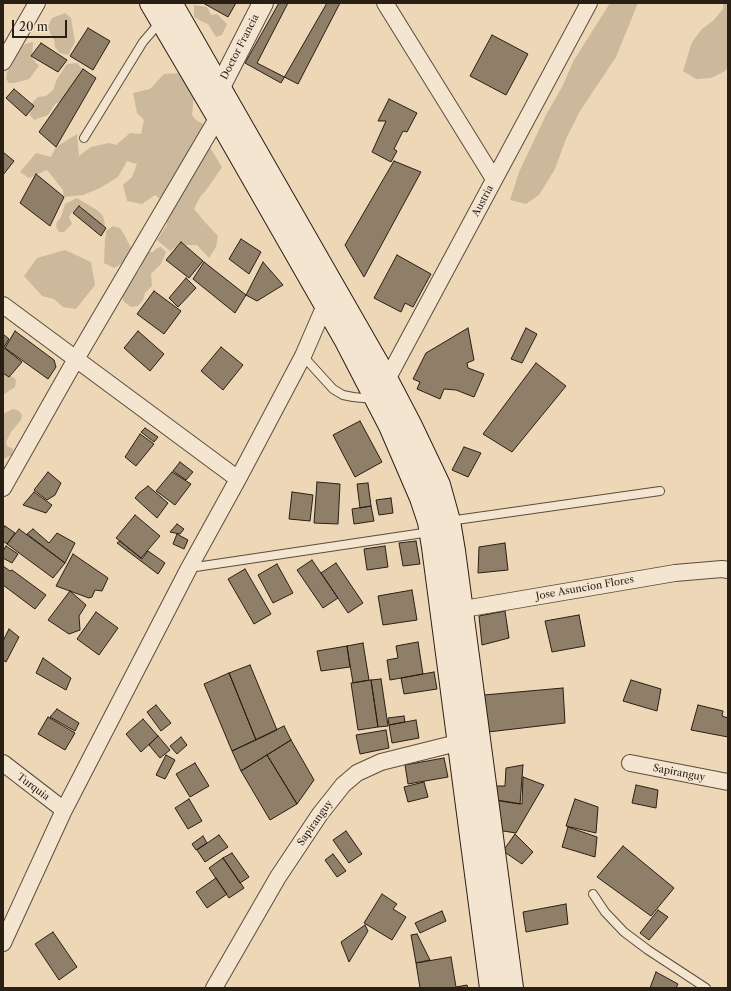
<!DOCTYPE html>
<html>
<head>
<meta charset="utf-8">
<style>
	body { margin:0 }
	#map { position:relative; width:731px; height:991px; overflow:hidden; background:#edd7b6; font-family:"Libre Caslon Text",serif }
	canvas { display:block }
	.frame { position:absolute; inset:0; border:4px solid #291f15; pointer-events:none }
	.scale { position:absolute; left:12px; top:20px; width:55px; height:18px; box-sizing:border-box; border:2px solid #291f15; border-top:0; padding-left:5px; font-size:12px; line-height:14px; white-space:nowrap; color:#291f15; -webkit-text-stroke:3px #f3e5d0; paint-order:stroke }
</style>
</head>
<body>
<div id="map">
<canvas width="731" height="991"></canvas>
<div class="frame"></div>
<div class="scale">20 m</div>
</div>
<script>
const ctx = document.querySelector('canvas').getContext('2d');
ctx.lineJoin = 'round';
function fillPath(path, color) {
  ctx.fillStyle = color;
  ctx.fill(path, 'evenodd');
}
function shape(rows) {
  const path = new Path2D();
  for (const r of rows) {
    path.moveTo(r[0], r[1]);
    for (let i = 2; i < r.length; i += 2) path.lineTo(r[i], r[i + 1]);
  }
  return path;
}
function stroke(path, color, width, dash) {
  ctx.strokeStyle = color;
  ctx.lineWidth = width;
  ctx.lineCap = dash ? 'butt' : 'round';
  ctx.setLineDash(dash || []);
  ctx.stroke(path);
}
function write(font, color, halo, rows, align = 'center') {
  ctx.font = font + ' "Libre Caslon Text",serif';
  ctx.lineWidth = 3.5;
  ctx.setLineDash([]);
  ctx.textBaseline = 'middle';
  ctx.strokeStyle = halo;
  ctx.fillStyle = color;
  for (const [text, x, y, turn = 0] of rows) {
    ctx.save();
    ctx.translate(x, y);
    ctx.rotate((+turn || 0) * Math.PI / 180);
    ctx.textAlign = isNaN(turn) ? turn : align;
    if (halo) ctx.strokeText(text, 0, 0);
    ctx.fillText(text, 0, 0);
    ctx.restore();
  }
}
const green = shape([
	[610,3,638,3,616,57,580,111,566,139,555,169,539,195,526,204,510,200,519,172,546,115,562,87,574,60],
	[723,3,728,3,728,67,725,71,711,78,696,79,683,71,692,42,702,29,714,20,723,9],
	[194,5,207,7,211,15,217,14,227,24,222,35,216,37,208,24,203,22,194,17],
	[65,13,71,18,75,42,68,55,60,53,55,47,54,40,47,28,52,18],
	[33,42,32,58,39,66,29,79,15,83,9,83,6,79,7,72,13,63,16,54,25,44],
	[77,63,84,71,62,101,55,104,48,115,34,120,30,115,31,104,38,97,46,96,53,90,57,79,67,64],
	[182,73,194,94,192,115,196,120,205,125,209,146,222,167,207,189,200,197,194,209,204,221,218,236,216,247,209,258,197,245,179,245,170,251,157,240,167,225,164,202,155,195,142,204,127,201,123,185,132,177,137,164,127,161,118,177,100,188,83,195,64,197,63,190,47,170,29,178,20,172,36,153,51,157,56,147,77,134,79,156,91,147,109,143,116,145,130,133,141,134,144,120,137,113,133,93,150,89,164,74],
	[77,198,97,210,103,216,105,225,101,225,90,218,81,206,71,213,69,217,72,224,64,232,59,232,56,227,57,222,61,217,65,204],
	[113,226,120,228,125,236,131,248,128,260,114,268,104,263,105,239,106,236,106,231],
	[161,247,166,252,161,264,151,274,152,286,145,293,143,300,138,306,131,307,124,302,122,296,133,274,138,272,141,267,141,261,147,252,153,252,157,248],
	[65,250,91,262,95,285,76,309,63,307,54,299,42,296,24,276,37,258],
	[3,374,9,374,16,380,15,387,3,395],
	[13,409,19,411,22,415,21,420,11,432,6,442,7,446,13,449,12,455,3,459,3,414]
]);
const building = shape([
	[203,3,236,3,228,17,203,3],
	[279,3,327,3,281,83,245,63,279,3],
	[288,3,340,3,298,84,257,63,288,3],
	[88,28,110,41,93,70,70,56,88,28],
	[492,35,528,54,506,95,470,76,492,35],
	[41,43,67,60,58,72,31,56,41,43],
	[83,69,96,78,56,147,39,132,83,69],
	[14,89,34,106,26,116,6,98,14,89],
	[389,99,417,113,407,132,403,131,394,149,397,151,391,162,372,152,386,121,378,121,389,99],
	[3,152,14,161,3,175,3,152],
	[394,161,421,172,364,277,345,245,394,161],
	[36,174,64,197,50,226,20,203,36,174],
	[79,206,106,228,101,236,73,213,79,206],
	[241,239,261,252,249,274,229,259,241,239],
	[181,242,203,261,189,278,166,260,181,242],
	[397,255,431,274,413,307,405,303,401,312,374,298,397,255],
	[204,262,246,295,235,313,193,279,204,262],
	[263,262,283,285,257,301,246,295,263,262],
	[186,278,196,288,178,307,169,298,186,278],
	[154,291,181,311,164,334,137,314,154,291],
	[468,328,474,360,467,363,468,368,484,374,474,397,456,390,444,389,440,399,417,389,420,382,413,379,426,353,468,328],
	[526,328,537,334,522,363,511,359,526,328],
	[15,331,54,360,56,367,48,379,5,348,15,331],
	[138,331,164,354,150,371,124,348,138,331],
	[3,334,9,339,4,347,3,346,3,334],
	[3,347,22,362,9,377,3,373,3,347],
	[221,347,243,365,223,390,201,371,221,347],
	[536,363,566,386,512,452,483,434,536,363],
	[360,421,382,462,355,477,333,435,360,421],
	[145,428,158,437,154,442,141,432,145,428],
	[140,434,154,444,136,466,125,457,140,434],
	[464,447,481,453,468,477,452,470,464,447],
	[180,462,193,472,186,480,173,471,180,462],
	[48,472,61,483,55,495,47,500,34,490,48,472],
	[172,472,191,484,175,505,156,491,172,472],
	[317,482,340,484,338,524,314,523,317,482],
	[368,483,371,506,360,508,357,484,368,483],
	[148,486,168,503,157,518,135,498,139,493,148,486],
	[34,492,52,505,46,513,23,505,34,492],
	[292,492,313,495,310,521,289,519,292,492],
	[391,498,393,513,379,515,376,500,391,498],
	[371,506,374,521,354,524,352,509,371,506],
	[135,515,160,536,141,558,116,538,135,515],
	[177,524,184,529,180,534,170,532,177,524],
	[5,526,15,533,7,544,3,541,3,529,5,526],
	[19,529,65,563,53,578,7,544,19,529],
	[33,529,49,543,57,533,75,543,65,563,27,534,33,529],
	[177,534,188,540,184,549,173,544,177,534],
	[120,541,142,559,148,551,165,563,158,574,117,543,120,541],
	[416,541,420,564,403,566,399,543,416,541],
	[505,543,508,570,478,573,479,547,505,543],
	[6,546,18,554,12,563,3,558,3,551,6,546],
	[385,546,388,567,367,570,364,549,385,546],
	[73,554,108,578,102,591,95,590,92,597,89,598,56,586,73,554],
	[312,560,338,598,323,608,297,570,312,560],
	[336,563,363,603,348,613,321,573,336,563],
	[277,564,293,593,273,603,258,575,277,564],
	[3,566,10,571,12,570,46,595,35,609,3,585,3,566],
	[245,569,271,614,254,624,228,579,245,569],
	[412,590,417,620,383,625,378,596,412,590],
	[70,591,86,605,79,616,80,630,69,634,48,620,70,591],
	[505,611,509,638,482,645,479,616,505,611],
	[96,612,118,628,99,655,77,639,96,612],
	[579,615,585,646,552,652,545,621,579,615],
	[9,629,19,637,6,662,3,660,3,641,9,629],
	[418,642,423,674,390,680,387,660,398,658,396,646,418,642],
	[363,643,369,680,353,683,347,646,363,643],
	[347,646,350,667,321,671,317,651,347,646],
	[43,658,71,678,66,690,36,673,43,658],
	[250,665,277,730,256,740,229,673,250,665],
	[434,672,437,689,404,694,401,678,434,672],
	[229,673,256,740,232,751,204,684,229,673],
	[381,679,388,726,378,727,371,680,381,679],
	[371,680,378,727,358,730,351,683,371,680],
	[631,680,661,689,657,711,623,701,631,680],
	[563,688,565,723,488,732,484,695,563,688],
	[156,705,171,723,161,731,147,712,156,705],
	[698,705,723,711,722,716,728,718,728,737,691,730,698,705],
	[57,709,79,723,75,731,50,717,57,709],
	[404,716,405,722,389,725,388,718,404,716],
	[48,717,75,733,65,750,38,734,48,717],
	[143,719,158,736,141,752,126,734,143,719],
	[416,720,419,738,392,743,389,725,416,720],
	[284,726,291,740,241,771,232,751,284,726],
	[386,730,389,748,360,754,356,735,386,730],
	[158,736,170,750,160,758,149,745,158,736],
	[181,737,187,745,177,754,170,746,181,737],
	[291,740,314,780,297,804,267,755,291,740],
	[166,755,175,760,165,779,156,775,166,755],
	[267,755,297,804,270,820,241,771,267,755],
	[444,758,448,777,408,784,405,765,444,758],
	[195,763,209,786,190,797,176,774,195,763],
	[523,765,520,804,493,800,493,786,505,786,506,768,523,765],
	[523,777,544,785,516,833,497,830,497,800,522,804,523,777],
	[424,782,428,797,408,802,404,787,424,782],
	[636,785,658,790,656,808,632,803,636,785],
	[189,799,202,821,188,829,175,808,189,799],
	[575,799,598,807,596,833,566,826,575,799],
	[568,827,597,837,595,857,562,847,568,827],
	[346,831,362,854,349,863,333,840,346,831],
	[515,834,533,852,522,864,503,851,515,834],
	[219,835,228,847,205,862,197,850,219,835],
	[203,836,207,843,196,850,192,844,203,836],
	[623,846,674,888,651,916,597,877,623,846],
	[232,853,249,877,240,883,223,858,232,853],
	[333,854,346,871,337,877,325,860,333,854],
	[223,858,244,888,229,898,209,868,223,858],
	[216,878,227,894,207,908,196,892,216,878],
	[382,894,397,904,393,909,406,917,392,940,364,923,382,894],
	[566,904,568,924,526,932,523,912,566,904],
	[658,910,668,917,649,940,640,933,658,910],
	[442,911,446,921,420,933,415,923,442,911],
	[365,925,368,931,349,962,341,942,365,925],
	[53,932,77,967,59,980,35,944,53,932],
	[417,934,430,960,416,963,411,935,417,934],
	[451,957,456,987,467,985,468,988,420,988,416,963,451,957],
	[656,972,678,984,676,988,650,988,656,972]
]);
const service = shape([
	[84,138,143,42,161,21],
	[303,356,333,389,343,395,353,397,373,399],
	[449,521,660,491],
	[189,568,430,532],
	[593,894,605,912,624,932,648,950,706,988]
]);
const minor = shape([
	[385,3,494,179],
	[3,62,37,3],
	[3,305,238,479],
	[383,387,589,3],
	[3,488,76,359,218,117],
	[452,611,675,573,722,569,728,570],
	[3,763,64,810],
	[630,763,728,782],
	[3,943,64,810,189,568,238,479,303,356,329,296],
	[214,988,278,877,320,814,343,785,357,773,381,762,469,740]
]);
const tertiary = shape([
	[219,101,220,87,263,3]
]);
const secondary = shape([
	[151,3,218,117,345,339,390,426,421,498,429,522,433,547,491,988],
	[171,3,387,380,410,424,439,485,449,521,454,551,512,988]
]);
const streetNames = [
	["Doctor Francia",240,47,-63],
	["Austria",483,201,-62],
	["Jose Asuncion Flores",585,588,-10],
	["Sapiranguy",679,773,11],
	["Turquia",33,787,37],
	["Sapiranguy",315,823,-55]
];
fillPath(green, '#ccb89b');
fillPath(building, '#8f7f69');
stroke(building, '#291f15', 1);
stroke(service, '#5a4d3d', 10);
stroke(minor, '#5a4d3d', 18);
stroke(tertiary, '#5a4d3d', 22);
stroke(secondary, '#291f15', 24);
stroke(service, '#f3e5d0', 8);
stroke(minor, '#f3e5d0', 16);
stroke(tertiary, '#f3e5d0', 20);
stroke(secondary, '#f3e5d0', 22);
write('10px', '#291f15', '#f3e5d0', streetNames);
</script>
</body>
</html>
